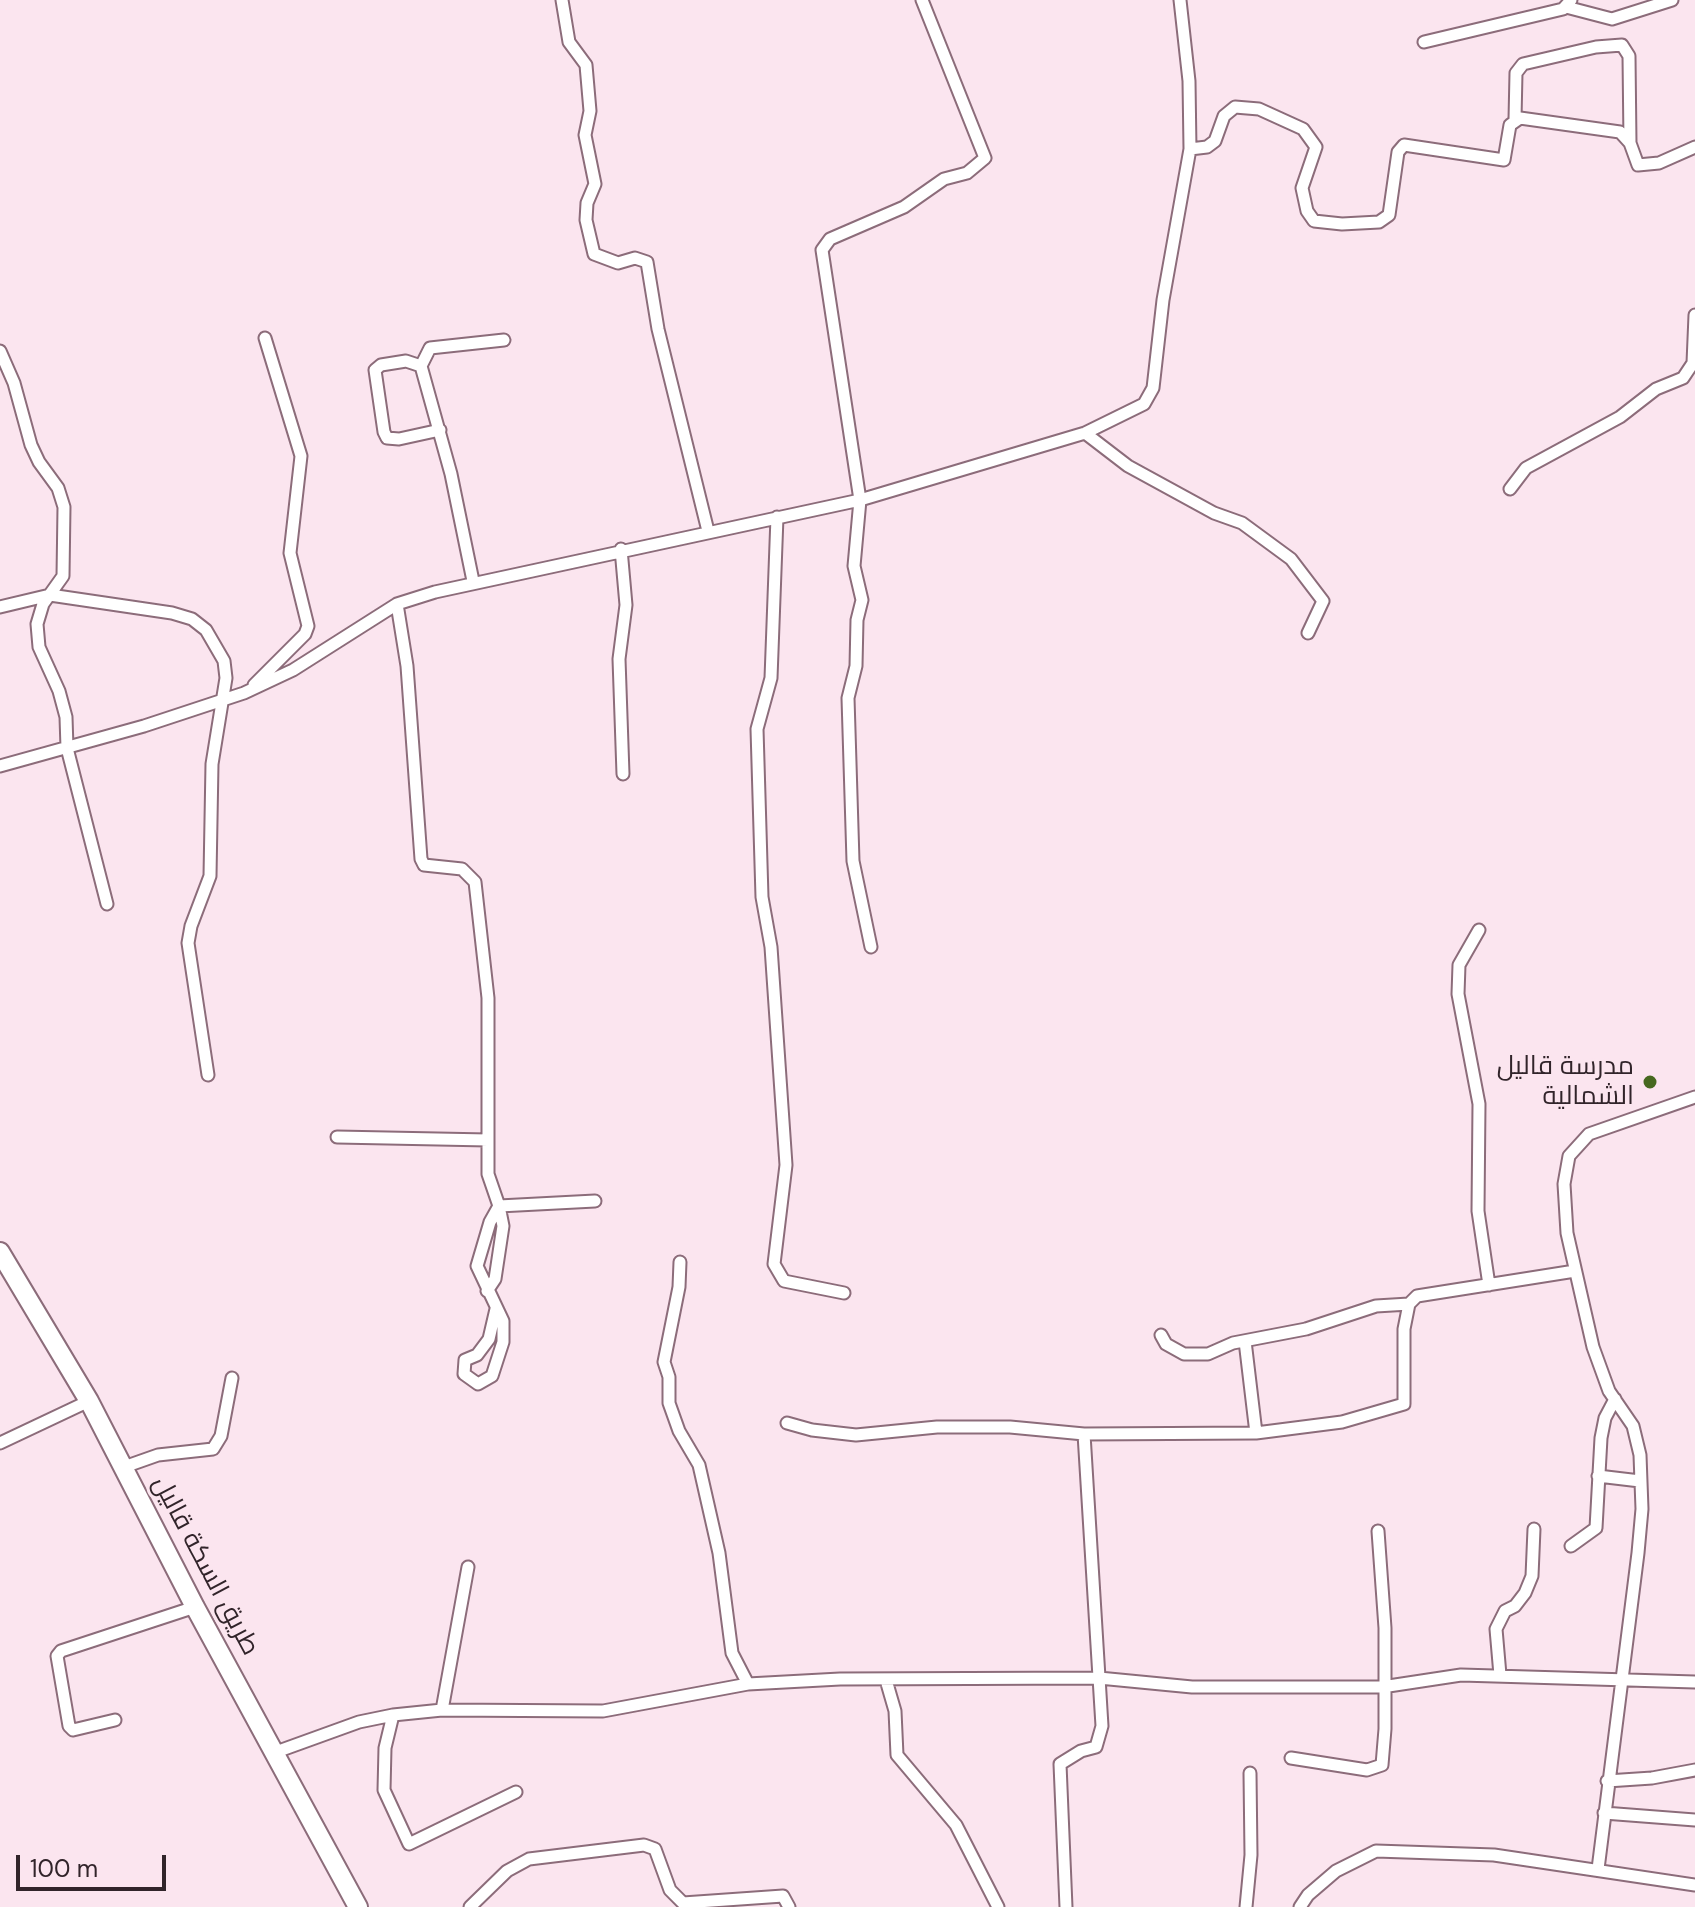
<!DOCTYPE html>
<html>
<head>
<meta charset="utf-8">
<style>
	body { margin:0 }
	#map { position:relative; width:1695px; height:1907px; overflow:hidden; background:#fbe5ef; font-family:"DM Sans",sans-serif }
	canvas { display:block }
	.scale { position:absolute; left:16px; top:1855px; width:150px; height:36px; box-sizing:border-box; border:4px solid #31242a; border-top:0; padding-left:10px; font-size:24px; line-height:28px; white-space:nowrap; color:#31242a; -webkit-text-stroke:6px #fbe5ef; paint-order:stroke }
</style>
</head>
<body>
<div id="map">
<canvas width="1695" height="1907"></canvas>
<div class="scale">100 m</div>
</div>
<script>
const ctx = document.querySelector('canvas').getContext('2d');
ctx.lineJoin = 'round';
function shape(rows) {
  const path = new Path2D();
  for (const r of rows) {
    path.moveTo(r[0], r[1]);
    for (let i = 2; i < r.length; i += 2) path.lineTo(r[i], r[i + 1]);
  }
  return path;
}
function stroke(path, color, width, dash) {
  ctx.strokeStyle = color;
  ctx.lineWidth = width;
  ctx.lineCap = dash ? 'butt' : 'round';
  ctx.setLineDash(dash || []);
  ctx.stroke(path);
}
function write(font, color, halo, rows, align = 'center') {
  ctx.font = font + ' "DM Sans",Cairo,sans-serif';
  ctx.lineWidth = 6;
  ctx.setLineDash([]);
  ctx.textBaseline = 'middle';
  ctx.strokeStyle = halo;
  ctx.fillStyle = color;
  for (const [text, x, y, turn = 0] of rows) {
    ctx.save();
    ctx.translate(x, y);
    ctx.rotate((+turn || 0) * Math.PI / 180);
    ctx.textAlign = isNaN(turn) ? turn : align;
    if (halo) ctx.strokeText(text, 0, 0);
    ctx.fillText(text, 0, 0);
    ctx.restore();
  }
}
const street = shape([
	[562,0,569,42,586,65,590,111,585,135,595,184,587,203,586,220,594,254,618,263,635,258,647,262,658,329,708,531],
	[1566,7,1612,19,1672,0],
	[1424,42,1563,9,1571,0],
	[1515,119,1516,73,1523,64,1596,47,1622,45,1629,56,1630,143],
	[1190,149,1207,147,1215,141,1224,116,1235,107,1259,109,1303,129,1316,147,1302,188,1307,211,1314,221,1342,224,1379,222,1389,215,1398,152,1404,145,1504,160,1510,125,1520,118,1620,132,1630,143,1638,165,1659,163,1695,147],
	[0,351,14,383,31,445,39,462,58,488,64,507,63,576,43,604,37,624,39,647,59,691,66,717,67,748,107,904],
	[421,366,406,361,381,365,375,370,384,432,387,438,399,439,440,430],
	[1085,433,1128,466,1214,513,1242,523,1291,559,1323,601,1308,633],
	[1510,489,1526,468,1620,417,1656,389,1683,378,1693,363,1695,315],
	[777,517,771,678,757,729,762,897,771,947,786,1165,774,1264,784,1281,844,1293],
	[621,549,626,605,619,659,623,774],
	[473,581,451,474,421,366,430,348,504,340],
	[397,604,407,666,421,859,424,865,462,869,475,882,488,998,488,1174,499,1206,490,1222,477,1266,503,1321,503,1342,492,1376,478,1384,464,1374,465,1360,477,1355,489,1339,496,1309],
	[0,607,50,595,172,613,192,619,206,630,224,661,226,678,212,764,210,876,191,926,188,943,208,1075],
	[254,685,305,634,308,626,290,553,301,456,265,338],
	[0,766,144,726,244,693,293,670,397,604,435,592,860,500,1085,433,1144,404,1153,388,1163,300,1190,149,1189,81,1180,0],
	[1479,930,1459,965,1458,994,1479,1104,1478,1211,1489,1285],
	[871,947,853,861,848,698,856,666,857,620,862,600,854,566,860,500,822,250,830,239,904,207,944,179,967,173,985,158,922,0],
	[337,1137,488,1140],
	[680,1262,679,1287,664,1362,669,1377,669,1403,679,1431,699,1465,719,1553,732,1653,748,1684],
	[487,1291,495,1279,503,1226,499,1206,595,1201],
	[1161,1335,1166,1344,1184,1354,1208,1354,1233,1343,1306,1329,1376,1306,1409,1304],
	[1245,1341,1256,1433],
	[787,1423,812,1430,856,1435,937,1427,1010,1427,1084,1434,1256,1433,1342,1422,1404,1404,1404,1329,1409,1304,1417,1296,1575,1271],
	[0,1443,89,1401],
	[124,1467,158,1455,213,1449,221,1436,232,1378],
	[1598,1476,1640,1481],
	[1571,1546,1596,1528,1601,1438,1605,1418,1615,1399],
	[1500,1675,1496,1629,1505,1611,1515,1606,1525,1593,1532,1576,1534,1529],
	[886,1680,895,1711,897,1755,956,1825,998,1907],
	[442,1710,468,1567],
	[393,1715,385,1748,384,1790,409,1844,516,1792],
	[115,1720,73,1730,69,1726,57,1656,61,1651,195,1607],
	[276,1752,359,1722,393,1715,442,1710,603,1711,748,1684,840,1679,1099,1678,1192,1687,1382,1687,1461,1675,1695,1682],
	[1291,1758,1367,1770,1382,1765,1385,1729,1385,1628,1378,1531],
	[1607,1781,1652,1778,1695,1770],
	[1604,1813,1695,1820],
	[1598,1869,1638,1553,1642,1509,1640,1455,1633,1426,1609,1391,1593,1347,1567,1233,1564,1184,1569,1156,1589,1134,1695,1097],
	[470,1907,507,1871,529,1859,644,1845,655,1849,670,1890,683,1903,783,1896,789,1907],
	[1066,1907,1060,1764,1081,1751,1096,1747,1102,1726,1084,1434],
	[1246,1907,1251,1855,1250,1773],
	[1300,1907,1308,1895,1336,1871,1376,1851,1494,1855,1695,1885]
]);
const primary = shape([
	[0,1252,89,1401,195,1607,358,1907]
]);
const markers = [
	[1650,1082,8,"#46681f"]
];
const poiNames = [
	["مدرسة قاليل",1634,1067],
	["الشمالية",1634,1097]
];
const streetNames = [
	["طريق السكة قاليل",205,1566,62]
];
stroke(street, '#8c6c7a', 15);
stroke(primary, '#8c6c7a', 22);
stroke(street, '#fff', 11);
stroke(primary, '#fff', 18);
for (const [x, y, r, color] of markers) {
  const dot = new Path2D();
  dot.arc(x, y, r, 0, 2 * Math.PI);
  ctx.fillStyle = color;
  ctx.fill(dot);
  stroke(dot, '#fbe5ef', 3);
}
write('26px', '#31242a', '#fbe5ef', poiNames, 'right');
write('26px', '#31242a', '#fbe5ef', streetNames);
</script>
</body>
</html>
